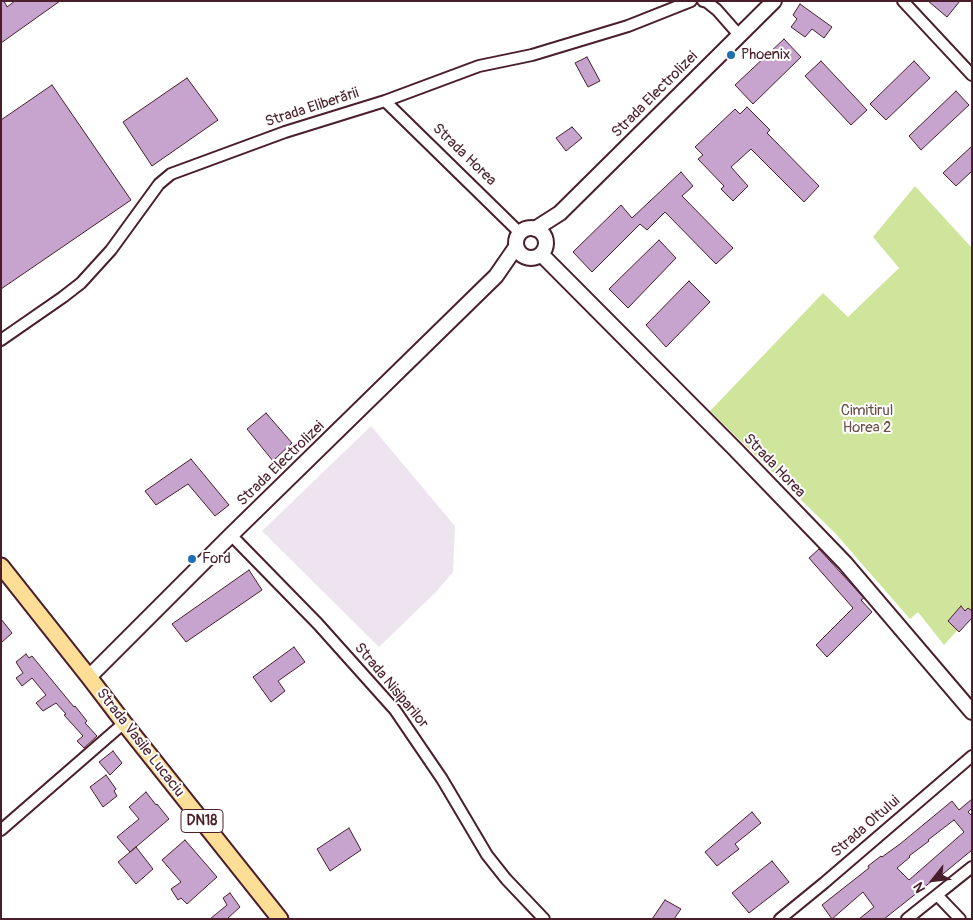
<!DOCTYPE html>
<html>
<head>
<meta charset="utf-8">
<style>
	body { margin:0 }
	#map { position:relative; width:973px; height:920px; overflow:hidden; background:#fff; font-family:Pangolin,sans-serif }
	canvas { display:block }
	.frame { position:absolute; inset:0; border:2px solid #4a1f2b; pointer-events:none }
	.north { position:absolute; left:908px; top:855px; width:50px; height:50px; -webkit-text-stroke:4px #fff; paint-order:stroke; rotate:241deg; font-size:14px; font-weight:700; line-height:20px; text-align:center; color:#4a1f2b }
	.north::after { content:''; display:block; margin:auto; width:18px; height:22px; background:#4a1f2b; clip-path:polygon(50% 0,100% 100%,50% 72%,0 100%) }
</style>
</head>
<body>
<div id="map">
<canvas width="973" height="920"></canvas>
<div class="frame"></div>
<div class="north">N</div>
</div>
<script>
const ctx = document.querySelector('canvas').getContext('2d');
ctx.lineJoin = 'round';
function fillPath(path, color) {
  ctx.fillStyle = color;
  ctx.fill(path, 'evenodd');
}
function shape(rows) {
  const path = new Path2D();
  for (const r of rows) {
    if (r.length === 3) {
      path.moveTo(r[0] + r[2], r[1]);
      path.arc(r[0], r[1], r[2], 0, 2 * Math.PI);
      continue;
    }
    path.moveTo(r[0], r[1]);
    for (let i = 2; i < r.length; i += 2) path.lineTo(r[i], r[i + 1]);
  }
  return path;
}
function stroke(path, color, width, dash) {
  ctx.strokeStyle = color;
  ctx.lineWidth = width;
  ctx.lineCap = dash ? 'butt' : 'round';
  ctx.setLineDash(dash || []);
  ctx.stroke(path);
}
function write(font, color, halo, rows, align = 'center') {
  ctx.font = font + ' Pangolin,sans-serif';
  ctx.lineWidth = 4;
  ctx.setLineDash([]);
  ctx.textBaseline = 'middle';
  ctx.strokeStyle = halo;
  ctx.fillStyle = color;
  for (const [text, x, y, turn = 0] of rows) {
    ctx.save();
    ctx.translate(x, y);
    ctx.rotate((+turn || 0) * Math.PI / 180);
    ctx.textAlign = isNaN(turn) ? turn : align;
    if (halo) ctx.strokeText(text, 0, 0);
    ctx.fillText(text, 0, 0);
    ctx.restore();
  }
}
const built = shape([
	[371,426,455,526,453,572,436,592,379,647,262,531]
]);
const green = shape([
	[915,186,972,248,972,614,944,645,918,612,910,619,836,534,710,411,823,293,848,317,899,268,873,237]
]);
const building = shape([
	[1,1,4,1,7,7,15,1,60,1,1,43,1,1],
	[928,1,960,1,947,17,928,1],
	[800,4,832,27,824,38,812,29,805,37,791,27,797,19,793,15,800,4],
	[784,39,801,57,753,104,735,85,784,39],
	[587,57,600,81,588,87,575,63,587,57],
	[821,61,867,110,851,125,805,76,821,61],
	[914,61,930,78,886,120,870,104,914,61],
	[187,78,218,120,152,166,123,122,187,78],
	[52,85,131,200,1,289,1,120,52,85],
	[956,91,969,105,921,150,909,136,956,91],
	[747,107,770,130,767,133,819,186,804,202,751,149,731,167,748,186,733,201,721,189,724,186,698,159,703,155,695,147,735,109,740,114,747,107],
	[572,127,582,138,566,151,556,138,572,127],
	[972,146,972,171,956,186,943,173,972,146],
	[681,172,693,186,682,196,733,248,716,264,665,212,647,230,640,224,592,272,573,252,621,205,632,218,681,172],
	[659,240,676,258,628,308,609,289,659,240],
	[689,281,710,302,666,347,646,325,689,281],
	[266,413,292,443,273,461,247,429,266,413],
	[191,459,229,505,215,516,188,484,156,505,145,491,191,459],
	[819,549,864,598,861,600,872,612,827,657,816,645,853,608,809,558,819,549],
	[249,570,262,590,186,642,172,624,249,570],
	[961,606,965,611,968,608,972,611,972,618,959,632,948,621,961,606],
	[1,619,12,633,1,643,1,619],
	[294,647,305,662,278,681,285,691,271,702,253,677,294,647],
	[26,654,29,658,32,656,74,707,75,706,87,721,85,723,97,736,84,748,77,741,83,736,64,715,66,714,56,703,43,711,36,703,46,695,32,678,22,686,16,678,23,673,16,662,26,654],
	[113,751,122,763,110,775,99,762,113,751],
	[106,775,116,789,114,791,117,796,103,807,90,787,106,775],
	[146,792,156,805,157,804,169,819,130,852,117,837,139,819,129,807,146,792],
	[972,799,972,808,968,812,972,816,972,850,938,878,937,877,884,919,859,919,874,907,863,892,832,919,822,905,869,868,868,866,881,856,882,857,900,844,952,801,959,810,972,799],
	[954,820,964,832,909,880,897,868,910,857,909,856,929,841,928,840,954,820],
	[752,812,761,823,735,844,739,849,717,866,705,852,752,812],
	[349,828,361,850,330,871,317,849,349,828],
	[185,840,217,877,187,904,181,898,178,900,171,889,181,882,162,860,185,840],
	[136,847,153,869,136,884,118,862,136,847],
	[772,861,789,882,749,913,732,893,772,861],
	[230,893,240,907,227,919,210,919,227,905,223,898,230,893],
	[665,900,681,909,674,919,652,919,665,900]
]);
const street = shape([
	[703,1,707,2,717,10,739,35],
	[903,1,972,75],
	[385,101,520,233],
	[1,340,63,297,81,283,111,250,159,184,171,174,285,132,385,101,479,66,532,55,628,26,691,1],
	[231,535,318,624,395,710,442,779,487,855,506,879,544,919],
	[1,830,124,723],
	[937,895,960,919],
	[780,919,824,883,972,756],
	[907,919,972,867]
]);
const secondary = shape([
	[531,243,15],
	[535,229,560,213,774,1],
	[542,255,735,449,845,563,972,712],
	[89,677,231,535,496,276,516,247]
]);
const primary = shape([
	[1,566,89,677,124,723,280,919]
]);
const markers = [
	[731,55,5,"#1f6fb2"],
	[192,559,5,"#1f6fb2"]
];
const shields = [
	[202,821,42]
];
const shieldNames = [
	["DN18",202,821]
];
const poiNames = [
	["Phoenix",741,55],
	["Ford",202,559]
];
const streetNames = [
	["Strada Electrolizei",655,95,-45],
	["Strada Eliberării",312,108,-18],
	["Strada Horea",464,155,44],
	["Strada Electrolizei",281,464,-44],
	["Strada Horea",774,466,46],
	["Strada Nisiparilor",391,686,50],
	["Strada Vasile Lucaciu",140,743,52],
	["Strada Oltului",866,827,-41]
];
const parkNames = [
	["Cimitirul",867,411],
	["Horea 2",867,428]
];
fillPath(built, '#eee4f0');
fillPath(green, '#cee59b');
fillPath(building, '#c6a4ce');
stroke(building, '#4a1f2b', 1);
stroke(street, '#4a1f2b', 14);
stroke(secondary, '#4a1f2b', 18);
stroke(primary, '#4a1f2b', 19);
stroke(street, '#fff', 10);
stroke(secondary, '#fff', 14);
stroke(primary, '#fedd96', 15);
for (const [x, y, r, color] of markers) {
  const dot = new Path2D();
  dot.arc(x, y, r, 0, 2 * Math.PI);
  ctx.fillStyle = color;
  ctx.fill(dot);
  stroke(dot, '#fff', 2);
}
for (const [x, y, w] of shields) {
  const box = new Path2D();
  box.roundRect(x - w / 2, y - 11.5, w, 23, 4);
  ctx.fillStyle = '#fff';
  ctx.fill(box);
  stroke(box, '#4a1f2b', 1);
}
write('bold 14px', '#4a1f2b', null, shieldNames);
write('15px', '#4a1f2b', '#fff', poiNames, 'left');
write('15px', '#4a1f2b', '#fff', streetNames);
write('15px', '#6b5047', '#fff', parkNames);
</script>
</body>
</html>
